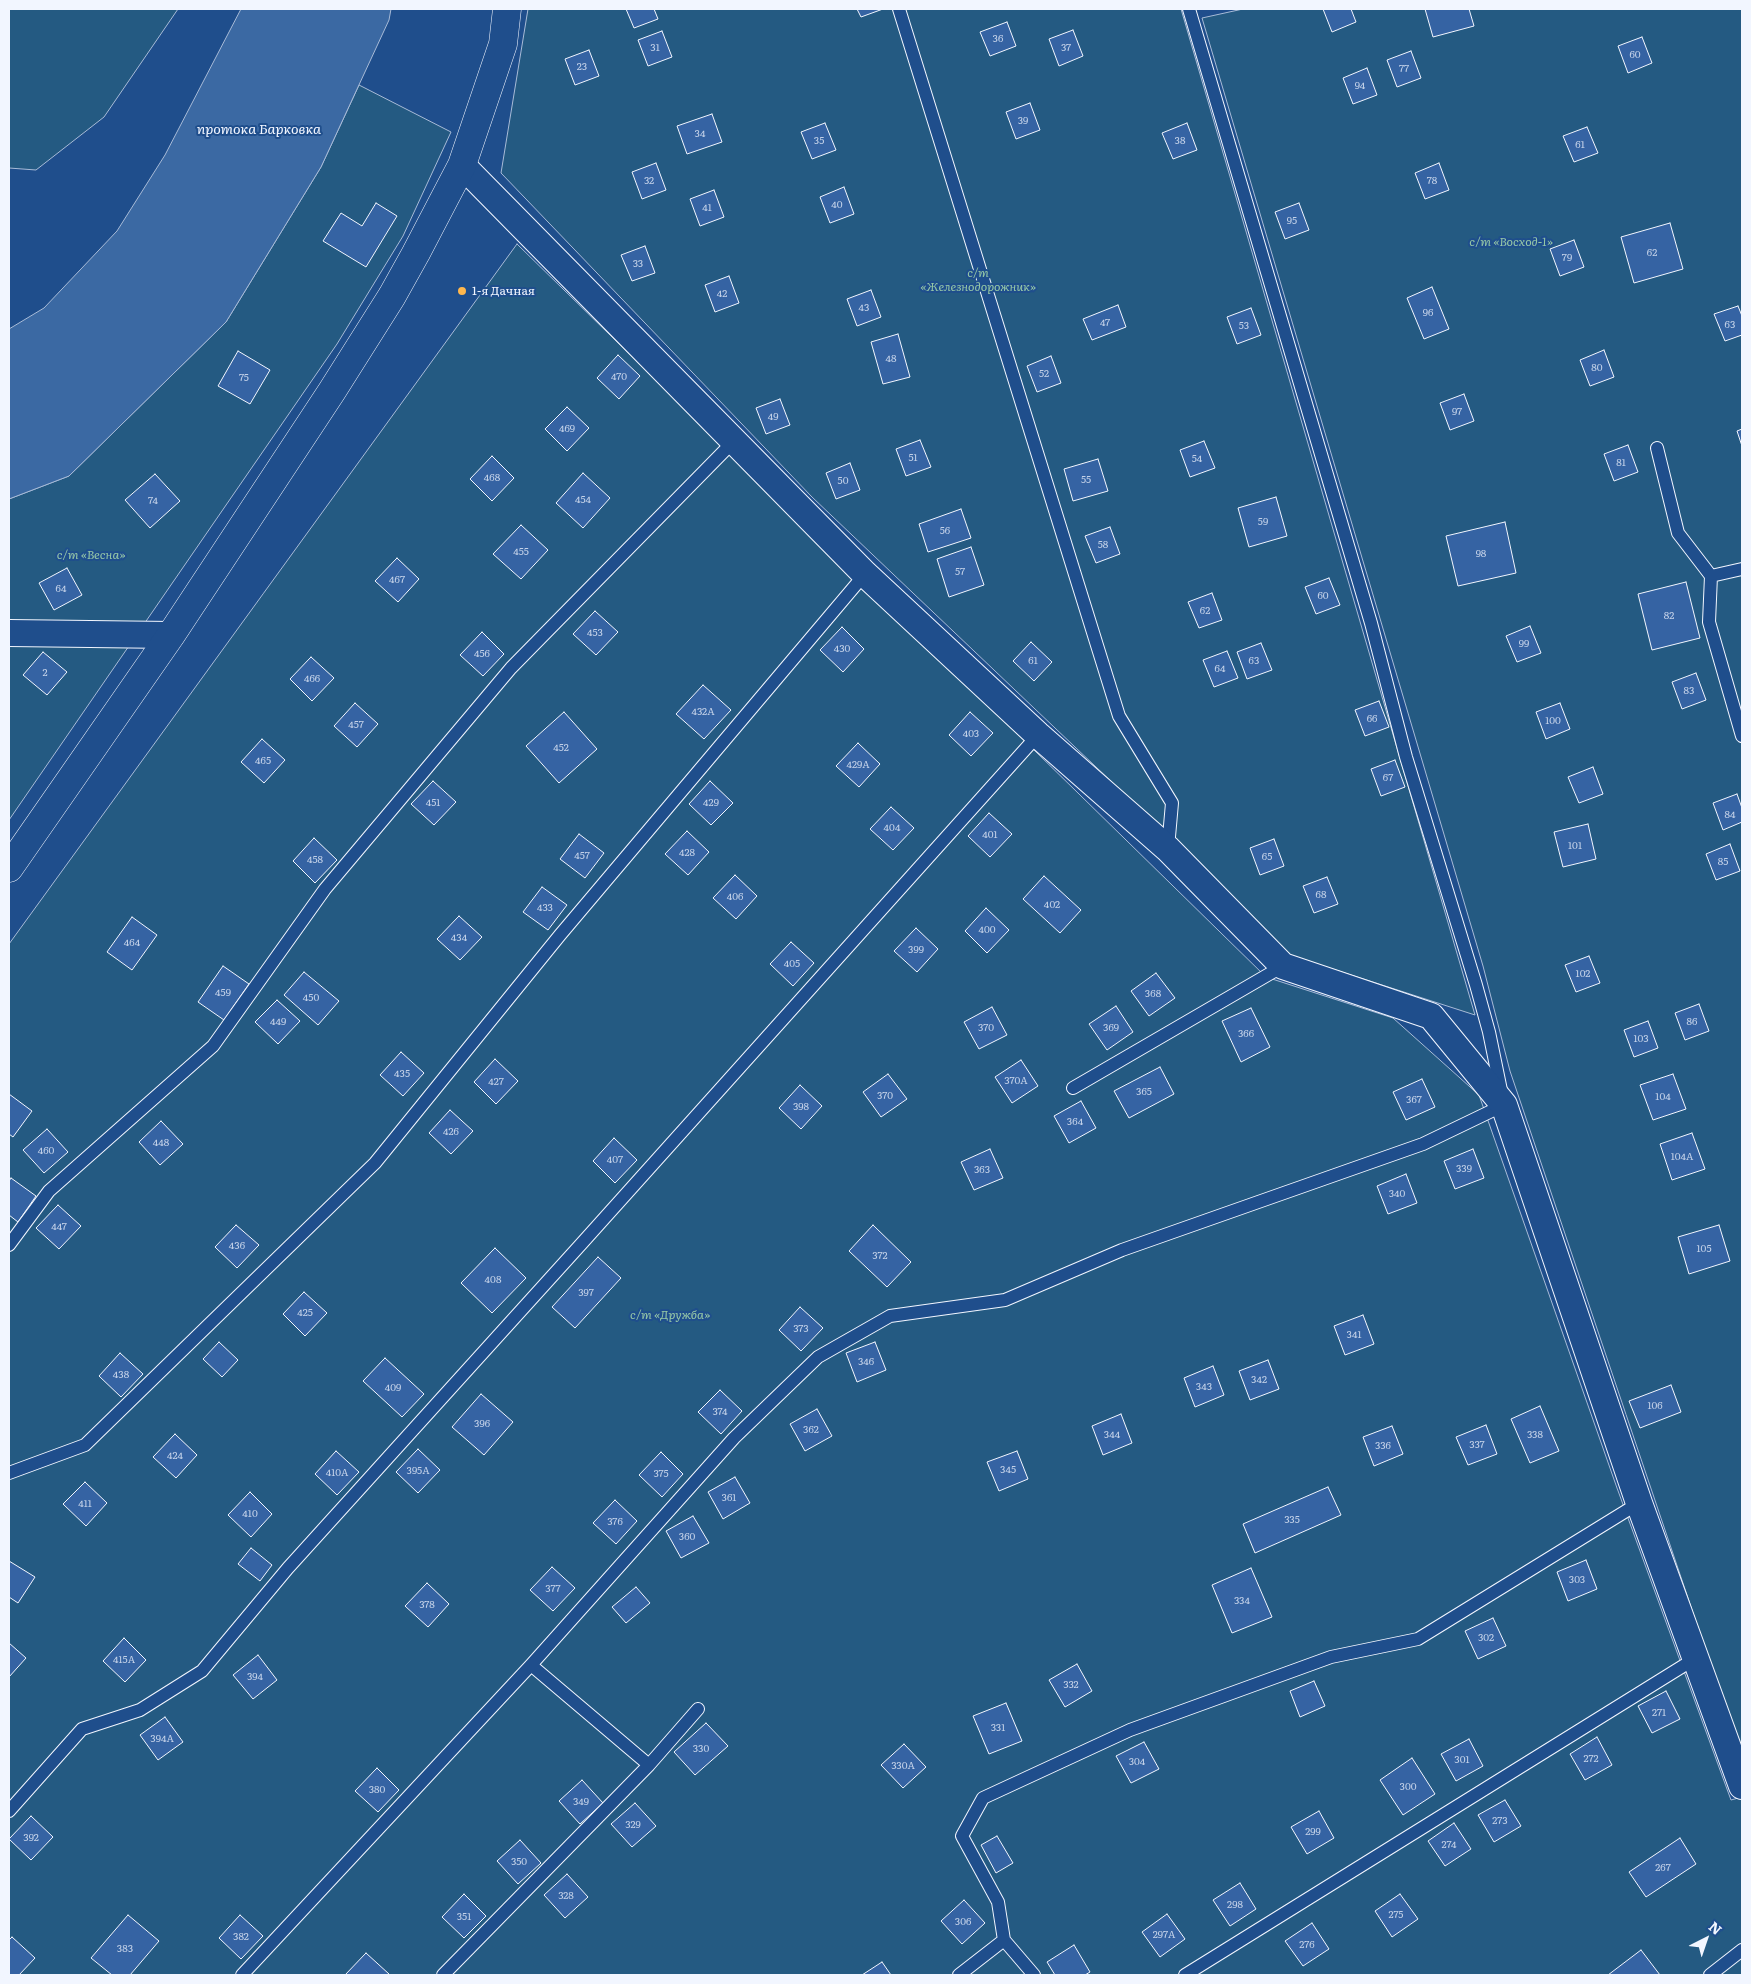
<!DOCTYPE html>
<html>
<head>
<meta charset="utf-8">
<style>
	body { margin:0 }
	#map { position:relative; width:1751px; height:1984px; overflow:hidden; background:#1f4e8c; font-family:Literata,serif }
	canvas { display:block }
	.frame { position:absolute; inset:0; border:10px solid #f2f6ff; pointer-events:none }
	.north { position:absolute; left:1681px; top:1914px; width:50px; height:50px; -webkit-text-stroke:4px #1f4e8c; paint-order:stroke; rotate:41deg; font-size:14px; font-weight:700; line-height:20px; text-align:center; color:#f2f6ff }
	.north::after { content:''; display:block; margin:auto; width:18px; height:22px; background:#f2f6ff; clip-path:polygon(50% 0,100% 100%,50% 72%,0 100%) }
</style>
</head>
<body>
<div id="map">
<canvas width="1751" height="1984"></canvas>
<div class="frame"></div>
<div class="north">N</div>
</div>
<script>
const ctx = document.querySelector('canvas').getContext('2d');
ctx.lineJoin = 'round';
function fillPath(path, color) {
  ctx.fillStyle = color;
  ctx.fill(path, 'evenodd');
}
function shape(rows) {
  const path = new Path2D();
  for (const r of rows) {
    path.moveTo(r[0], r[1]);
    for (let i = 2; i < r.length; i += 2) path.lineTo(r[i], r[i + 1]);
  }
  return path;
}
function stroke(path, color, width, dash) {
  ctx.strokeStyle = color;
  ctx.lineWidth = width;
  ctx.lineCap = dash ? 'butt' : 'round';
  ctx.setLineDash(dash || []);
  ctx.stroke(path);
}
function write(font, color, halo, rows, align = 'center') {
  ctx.font = font + ' Literata,serif';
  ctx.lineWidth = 4;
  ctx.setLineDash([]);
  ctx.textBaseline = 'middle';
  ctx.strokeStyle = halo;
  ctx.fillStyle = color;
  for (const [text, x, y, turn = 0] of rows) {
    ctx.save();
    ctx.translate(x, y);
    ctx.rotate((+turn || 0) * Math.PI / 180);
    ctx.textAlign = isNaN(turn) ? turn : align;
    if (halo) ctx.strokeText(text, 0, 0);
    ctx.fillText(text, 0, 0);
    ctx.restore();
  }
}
const green = shape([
	[9,9,178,9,104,117,36,170,9,168,9,9],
	[528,9,1181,9,1475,1015,1289,955,1156,824,812,497,501,173,528,9],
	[1243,9,1742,9,1742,1758,1510,1071,1483,966,1202,18,1243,9],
	[359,85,451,132,403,236,337,344,9,820,9,499,69,476,226,322,321,167,359,85],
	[517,244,1266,977,1393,1018,1479,1095,1617,1488,1731,1800,1742,1797,1742,1975,9,1975,9,944,517,244]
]);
const water = shape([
	[241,9,391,9,389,20,321,167,226,322,69,476,9,499,9,329,44,308,117,231,165,155,241,9]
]);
const building = shape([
	[626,9,654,9,658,19,634,28,626,9],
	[857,9,883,9,861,17,857,9],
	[1323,9,1351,9,1356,22,1332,32,1323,9],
	[1425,9,1469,9,1474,26,1433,37,1425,9],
	[1007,22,1016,46,990,56,980,32,1007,22],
	[1073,30,1083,56,1059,66,1049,39,1073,30],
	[662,31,672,57,648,66,638,40,662,31],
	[1642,37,1652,63,1628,73,1618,46,1642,37],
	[589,50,599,76,575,85,565,59,589,50],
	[1411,51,1421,78,1397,87,1387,60,1411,51],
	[1367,68,1377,95,1353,104,1343,78,1367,68],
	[1030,103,1040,130,1016,139,1006,112,1030,103],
	[712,114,722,142,687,154,677,126,712,114],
	[825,123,836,150,812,159,801,132,825,123],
	[1187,123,1197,150,1173,159,1162,133,1187,123],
	[1587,127,1598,153,1574,162,1563,136,1587,127],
	[656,163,666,190,642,199,632,172,656,163],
	[1439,163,1449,190,1425,199,1415,173,1439,163],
	[844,187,854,214,830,223,820,197,844,187],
	[714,190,724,217,700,226,690,199,714,190],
	[376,203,397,216,366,267,323,241,341,213,362,226,376,203],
	[1299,203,1309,230,1285,239,1275,212,1299,203],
	[1670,223,1683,269,1634,283,1621,237,1670,223],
	[1574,240,1584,267,1560,276,1550,249,1574,240],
	[645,246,655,273,632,281,621,255,645,246],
	[729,276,739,303,715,312,705,285,729,276],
	[1432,287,1449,329,1424,339,1407,298,1432,287],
	[871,290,881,317,857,326,847,299,871,290],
	[1118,305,1126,327,1092,340,1083,319,1118,305],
	[1738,306,1742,316,1742,335,1725,341,1714,314,1738,306],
	[1251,308,1261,335,1237,344,1227,317,1251,308],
	[898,334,910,377,883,384,871,342,898,334],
	[1604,350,1614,377,1590,386,1580,360,1604,350],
	[238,351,270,370,250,404,218,386,238,351],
	[618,355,640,376,619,399,597,378,618,355],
	[1051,356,1061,383,1037,392,1027,366,1051,356],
	[1464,394,1474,421,1450,430,1440,403,1464,394],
	[780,399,790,425,766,434,756,408,780,399],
	[567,407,589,428,567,451,545,429,567,407],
	[1742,429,1742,446,1737,431,1742,429],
	[920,440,931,467,906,476,896,449,920,440],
	[1204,441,1215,468,1190,477,1180,450,1204,441],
	[1628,445,1638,472,1614,481,1604,454,1628,445],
	[492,456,514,478,492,501,470,479,492,456],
	[1098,459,1108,491,1073,501,1064,469,1098,459],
	[850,463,860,490,836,499,826,473,850,463],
	[583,473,610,498,583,528,556,503,583,473],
	[155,474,180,501,150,528,125,500,155,474],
	[1276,497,1287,536,1249,547,1238,508,1276,497],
	[961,509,971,538,928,552,919,524,961,509],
	[1505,522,1516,573,1458,586,1446,536,1505,522],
	[521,525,548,550,521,579,493,554,521,525],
	[1110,527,1120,554,1096,563,1085,536,1110,527],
	[971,547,984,585,949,597,937,559,971,547],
	[397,558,419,579,398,602,375,581,397,558],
	[67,568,82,595,54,610,39,583,67,568],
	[1329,578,1340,605,1316,614,1305,587,1329,578],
	[1686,582,1700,638,1652,650,1638,594,1686,582],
	[1212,593,1222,620,1199,628,1188,602,1212,593],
	[595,611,618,632,596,655,573,634,595,611],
	[1530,626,1541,653,1517,662,1506,636,1530,626],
	[842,627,864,649,843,672,820,650,842,627],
	[482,632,504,654,483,676,460,655,482,632],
	[1031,642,1052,662,1034,681,1013,661,1031,642],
	[1261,643,1272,670,1247,679,1237,652,1261,643],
	[1227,651,1238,678,1214,687,1203,660,1227,651],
	[43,652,67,672,47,695,23,675,43,652],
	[311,657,334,678,312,701,290,679,311,657],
	[1696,673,1706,700,1682,709,1672,682,1696,673],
	[703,685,731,710,704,739,676,714,703,685],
	[1379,701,1389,727,1365,736,1355,710,1379,701],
	[355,703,378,724,357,747,334,726,355,703],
	[1560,703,1570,729,1546,739,1536,712,1560,703],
	[564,712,597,749,559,783,526,746,564,712],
	[970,712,993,733,971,756,949,735,970,712],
	[262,739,285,760,264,783,241,762,262,739],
	[858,743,880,764,859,787,836,766,858,743],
	[1395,760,1405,787,1381,796,1371,769,1395,760],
	[1593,767,1603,794,1579,803,1568,777,1593,767],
	[433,781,456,802,434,825,411,804,433,781],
	[710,781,733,803,711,825,689,804,710,781],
	[1737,794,1742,808,1742,822,1723,830,1713,803,1737,794],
	[891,807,914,828,893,850,870,829,891,807],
	[989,813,1012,834,990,857,968,836,989,813],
	[1588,824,1596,859,1563,867,1554,832,1588,824],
	[687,831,709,852,688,875,665,854,687,831],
	[579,834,604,853,585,878,560,859,579,834],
	[314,838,337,860,315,883,293,861,314,838],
	[1274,839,1284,866,1260,875,1250,848,1274,839],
	[1730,844,1740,871,1716,880,1706,854,1730,844],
	[735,875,757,896,736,919,713,898,735,875],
	[1044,876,1081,910,1060,933,1023,899,1044,876],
	[1327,877,1338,904,1314,913,1303,886,1327,877],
	[542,887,567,905,548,930,523,912,542,887],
	[986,908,1009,930,987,953,965,931,986,908],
	[459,916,482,937,460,960,437,939,459,916],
	[132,917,157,935,132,970,107,952,132,917],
	[916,928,938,949,917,972,894,951,916,928],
	[791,942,814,963,793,986,770,964,791,942],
	[1589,956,1600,983,1576,992,1565,965,1589,956],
	[223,966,249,984,224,1020,198,1002,223,966],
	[304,972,339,1001,318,1025,284,995,304,972],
	[1156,973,1175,998,1149,1016,1131,991,1156,973],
	[277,1000,300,1021,278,1044,255,1022,277,1000],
	[1699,1004,1709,1031,1685,1040,1675,1013,1699,1004],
	[1116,1006,1133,1032,1107,1050,1089,1024,1116,1006],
	[992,1007,1007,1035,979,1049,964,1022,992,1007],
	[1251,1008,1270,1047,1241,1062,1222,1021,1251,1008],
	[1648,1021,1658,1048,1634,1057,1624,1030,1648,1021],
	[401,1052,424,1073,403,1096,380,1075,401,1052],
	[495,1059,518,1081,496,1104,474,1082,495,1059],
	[1021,1060,1038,1086,1012,1103,995,1077,1021,1060],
	[1160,1067,1174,1094,1129,1118,1114,1091,1160,1067],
	[888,1074,907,1099,881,1117,863,1092,888,1074],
	[1673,1074,1686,1109,1653,1120,1640,1085,1673,1074],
	[1422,1079,1435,1107,1406,1120,1393,1092,1422,1079],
	[800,1085,822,1106,801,1129,779,1108,800,1085],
	[9,1094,32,1111,13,1137,9,1134,9,1094],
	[1081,1101,1096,1128,1069,1143,1054,1116,1081,1101],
	[450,1110,473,1131,451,1154,429,1133,450,1110],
	[161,1121,183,1144,160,1165,139,1142,161,1121],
	[47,1129,68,1152,44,1173,23,1150,47,1129],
	[1692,1133,1705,1169,1672,1180,1660,1144,1692,1133],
	[614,1138,637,1160,615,1183,593,1161,614,1138],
	[990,1149,1003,1178,974,1190,961,1162,990,1149],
	[1473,1149,1484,1178,1455,1189,1444,1161,1473,1149],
	[1406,1174,1417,1203,1388,1214,1377,1186,1406,1174],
	[11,1178,36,1196,18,1222,9,1215,9,1181,11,1178],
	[58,1205,81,1226,59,1249,36,1228,58,1205],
	[236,1225,259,1245,237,1268,215,1247,236,1225],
	[873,1225,911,1262,887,1287,849,1251,873,1225],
	[1719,1225,1730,1261,1689,1274,1678,1237,1719,1225],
	[495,1248,526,1278,492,1313,461,1283,495,1248],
	[598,1257,621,1278,575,1328,552,1307,598,1257],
	[304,1292,327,1313,305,1336,283,1314,304,1292],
	[800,1307,823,1328,801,1351,779,1330,800,1307],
	[1363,1315,1374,1344,1345,1355,1334,1326,1363,1315],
	[219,1342,238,1360,222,1377,203,1359,219,1342],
	[875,1342,886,1370,857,1382,846,1353,875,1342],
	[120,1353,143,1374,121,1397,99,1376,120,1353],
	[385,1358,424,1394,402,1417,363,1381,385,1358],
	[1268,1360,1279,1389,1250,1400,1239,1371,1268,1360],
	[1213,1366,1224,1395,1195,1407,1184,1378,1213,1366],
	[1671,1385,1681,1412,1640,1428,1629,1401,1671,1385],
	[720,1390,742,1411,721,1434,698,1412,720,1390],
	[481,1394,513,1422,484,1455,452,1427,481,1394],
	[1540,1406,1559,1451,1530,1463,1511,1419,1540,1406],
	[817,1409,832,1436,805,1451,790,1424,817,1409],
	[1121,1414,1132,1443,1103,1455,1092,1426,1121,1414],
	[1486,1425,1497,1454,1468,1465,1456,1437,1486,1425],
	[1392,1426,1403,1454,1374,1466,1363,1437,1392,1426],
	[175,1434,197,1455,176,1478,153,1457,175,1434],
	[418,1449,440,1470,418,1493,396,1472,418,1449],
	[336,1451,359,1472,337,1495,315,1474,336,1451],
	[1017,1451,1028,1479,999,1491,987,1462,1017,1451],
	[661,1452,683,1474,662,1497,639,1475,661,1452],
	[735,1477,750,1503,723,1519,708,1492,735,1477],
	[85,1482,107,1503,86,1526,63,1504,85,1482],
	[1328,1487,1341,1515,1255,1553,1243,1524,1328,1487],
	[250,1492,272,1514,251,1537,228,1515,250,1492],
	[615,1500,637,1521,616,1544,593,1523,615,1500],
	[693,1516,709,1543,681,1558,666,1531,693,1516],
	[251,1548,272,1565,260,1581,238,1564,251,1548],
	[1586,1560,1597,1589,1568,1601,1557,1572,1586,1560],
	[9,1561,35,1577,18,1603,9,1597,9,1561],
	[552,1567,575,1588,553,1611,530,1590,552,1567],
	[1251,1568,1272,1617,1232,1633,1212,1585,1251,1568],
	[427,1583,449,1604,428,1627,405,1606,427,1583],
	[636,1587,650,1603,626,1623,612,1607,636,1587],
	[1493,1618,1506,1646,1478,1659,1465,1631,1493,1618],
	[124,1638,146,1660,125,1682,103,1661,124,1638],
	[9,1643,26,1658,9,1677,9,1643],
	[258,1655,277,1680,253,1699,233,1675,258,1655],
	[1077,1664,1092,1691,1065,1707,1049,1680,1077,1664],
	[1314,1681,1325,1706,1300,1717,1290,1691,1314,1681],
	[1666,1691,1680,1719,1652,1733,1638,1706,1666,1691],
	[1006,1703,1022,1741,989,1754,973,1716,1006,1703],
	[165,1717,183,1742,158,1760,140,1735,165,1717],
	[706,1723,728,1746,695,1775,674,1752,706,1723],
	[1597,1737,1612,1765,1585,1780,1570,1754,1597,1737],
	[1469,1739,1483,1766,1456,1781,1441,1754,1469,1739],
	[1144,1742,1159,1769,1131,1783,1116,1756,1144,1742],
	[904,1744,926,1767,903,1788,881,1765,904,1744],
	[1412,1758,1435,1794,1403,1815,1380,1780,1412,1758],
	[377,1768,399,1790,378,1812,355,1791,377,1768],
	[582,1780,603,1803,580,1824,559,1801,582,1780],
	[1505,1800,1521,1826,1494,1842,1478,1815,1505,1800],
	[635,1803,656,1826,632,1847,611,1824,635,1803],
	[1319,1811,1334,1838,1307,1854,1291,1827,1319,1811],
	[31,1816,53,1837,31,1860,9,1839,31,1816],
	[1454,1823,1471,1849,1445,1866,1428,1841,1454,1823],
	[997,1836,1013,1863,996,1873,981,1845,997,1836],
	[1680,1838,1696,1864,1646,1897,1629,1872,1680,1838],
	[520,1840,541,1863,518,1884,497,1861,520,1840],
	[567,1874,588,1897,565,1918,544,1895,567,1874],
	[1240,1883,1256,1909,1230,1926,1213,1900,1240,1883],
	[464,1894,486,1916,464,1938,442,1917,464,1894],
	[1400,1894,1418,1919,1392,1937,1375,1911,1400,1894],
	[964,1900,985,1923,962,1944,941,1921,964,1900],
	[1167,1914,1185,1939,1160,1957,1142,1932,1167,1914],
	[128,1915,159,1941,130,1975,112,1975,91,1958,128,1915],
	[240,1915,263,1936,241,1959,219,1938,240,1915],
	[1312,1923,1329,1949,1303,1966,1285,1941,1312,1923],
	[12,1937,35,1958,19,1975,9,1975,9,1940,12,1937],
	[1074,1945,1090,1972,1085,1975,1055,1975,1047,1962,1074,1945],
	[1641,1950,1660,1975,1608,1975,1641,1950],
	[366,1953,389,1974,388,1975,345,1975,366,1953],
	[882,1962,891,1975,862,1975,882,1962]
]);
const service = shape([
	[899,9,1119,716,1172,803,1168,848],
	[1657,448,1678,533,1711,576,1709,622,1742,736],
	[1711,576,1742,569],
	[1073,1088,1283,966],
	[9,1245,49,1191,213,1046,325,889,511,668,735,440],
	[9,1473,85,1445,375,1163,560,935,865,574],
	[531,1665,649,1765],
	[9,1811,82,1729,140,1710,202,1671,288,1568,583,1242,1038,735],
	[242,1975,531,1665,734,1438,818,1357,890,1316,1005,1300,1122,1250,1423,1144,1504,1105,1489,1032,1476,985,1406,757,1371,623,1189,9],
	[443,1975,649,1765,698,1709],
	[959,1975,1004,1940],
	[1034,1975,1004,1940,998,1902,962,1836,983,1798,1130,1730,1331,1657,1418,1639,1639,1503],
	[1185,1975,1696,1658],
	[1710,1975,1742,1950]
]);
const minor = shape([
	[462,165,865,574,1038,735,1168,849,1283,966,1431,1016,1504,1105,1639,1503,1742,1786],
	[9,633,171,635]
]);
const secondary = shape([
	[9,868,171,635,332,391,392,296,416,253,462,165,503,44,507,9]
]);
const markers = [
	[462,291,5,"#ffb74d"]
];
const numberNames = [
	["36",998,39],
	["31",655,48],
	["37",1066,48],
	["60",1635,55],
	["23",582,67],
	["77",1404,69],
	["94",1360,86],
	["39",1023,121],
	["34",700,134],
	["35",819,141],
	["38",1180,141],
	["61",1580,145],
	["32",649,181],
	["78",1432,181],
	["40",837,205],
	["41",707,208],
	["95",1292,221],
	["62",1652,253],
	["79",1567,258],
	["33",638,264],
	["42",722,294],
	["43",864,308],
	["96",1428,313],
	["47",1105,323],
	["63",1730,325],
	["53",1244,326],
	["48",891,359],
	["80",1597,368],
	["52",1044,374],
	["470",619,377],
	["75",244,378],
	["97",1457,412],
	["49",773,417],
	["469",567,429],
	["51",913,458],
	["54",1197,459],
	["81",1621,463],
	["468",492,478],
	["55",1086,480],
	["50",843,481],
	["454",583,500],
	["74",153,501],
	["59",1263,522],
	["56",945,531],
	["58",1103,545],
	["455",521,552],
	["98",1481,554],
	["57",960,572],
	["467",397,580],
	["64",61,589],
	["60",1323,596],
	["62",1205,611],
	["82",1669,616],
	["453",595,633],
	["99",1524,644],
	["430",842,649],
	["456",482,654],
	["61",1033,661],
	["63",1254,661],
	["64",1220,669],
	["2",45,673],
	["466",312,679],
	["83",1689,691],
	["432А",703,712],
	["66",1372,719],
	["100",1553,721],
	["457",356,725],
	["403",971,734],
	["452",561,748],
	["465",263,761],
	["429А",858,765],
	["67",1388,778],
	["451",433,803],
	["429",711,803],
	["84",1730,815],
	["404",892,828],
	["401",990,835],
	["101",1575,846],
	["428",687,853],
	["457",582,856],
	["65",1267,857],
	["458",315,860],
	["85",1723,862],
	["68",1321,895],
	["406",735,897],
	["402",1052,905],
	["433",545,908],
	["400",987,930],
	["434",459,938],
	["464",132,943],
	["399",916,950],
	["405",792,964],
	["102",1583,974],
	["459",223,993],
	["368",1153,994],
	["450",311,998],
	["449",278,1022],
	["86",1692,1022],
	["370",986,1028],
	["369",1111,1028],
	["366",1246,1034],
	["103",1641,1039],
	["435",402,1074],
	["370А",1016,1081],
	["427",496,1082],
	["365",1144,1092],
	["370",885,1096],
	["104",1663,1097],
	["367",1414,1100],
	["398",801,1107],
	["364",1075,1122],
	["426",451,1132],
	["448",161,1143],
	["460",46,1151],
	["104А",1682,1157],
	["407",615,1160],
	["339",1464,1169],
	["363",982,1170],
	["340",1397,1194],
	["447",59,1227],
	["436",237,1246],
	["105",1704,1249],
	["372",880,1256],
	["408",493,1280],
	["397",586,1293],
	["425",305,1313],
	["373",801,1329],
	["341",1354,1335],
	["346",866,1362],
	["438",121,1375],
	["342",1259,1380],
	["343",1204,1387],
	["409",393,1388],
	["106",1655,1406],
	["374",720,1412],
	["396",482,1424],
	["362",811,1430],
	["344",1112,1435],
	["338",1535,1435],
	["337",1477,1445],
	["336",1383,1446],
	["424",175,1456],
	["345",1008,1470],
	["395А",418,1471],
	["410А",337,1473],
	["375",661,1474],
	["361",729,1498],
	["411",85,1504],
	["410",250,1514],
	["335",1292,1520],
	["376",615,1522],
	["360",687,1537],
	["303",1577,1580],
	["377",553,1589],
	["334",1242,1601],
	["378",427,1605],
	["302",1486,1638],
	["415А",124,1660],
	["394",255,1677],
	["332",1071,1685],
	["271",1659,1713],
	["331",998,1728],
	["394А",162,1739],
	["330",701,1749],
	["272",1591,1759],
	["301",1462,1760],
	["304",1137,1762],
	["330А",903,1766],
	["300",1408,1787],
	["380",377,1790],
	["349",581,1802],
	["273",1500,1821],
	["329",633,1825],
	["299",1313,1832],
	["392",31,1838],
	["274",1449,1845],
	["350",519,1862],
	["267",1663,1868],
	["328",566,1896],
	["298",1235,1905],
	["275",1396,1915],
	["351",464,1917],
	["306",963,1922],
	["297А",1164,1935],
	["382",241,1937],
	["276",1307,1945],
	["383",125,1949]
];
const parkNames = [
	["с/т «Восход-1»",1511,242],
	["с/т",978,273],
	["«Железнодорожник»",978,287],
	["с/т «Весна»",91,555],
	["с/т «Дружба»",670,1315]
];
const poiNames = [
	["1-я Дачная",472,291]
];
const waterNames = [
	["протока Барковка",259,130]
];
fillPath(green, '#245a82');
stroke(green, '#a8bbd7', 1);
fillPath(water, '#3b69a3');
stroke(water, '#a8bbd7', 1);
fillPath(building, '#3563a3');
stroke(building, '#f2f6ff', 1);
stroke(service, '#f2f6ff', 14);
stroke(minor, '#f2f6ff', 28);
stroke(secondary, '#f2f6ff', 29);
stroke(service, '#1f4e8c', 12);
stroke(minor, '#1f4e8c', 26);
stroke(secondary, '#1f4e8c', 28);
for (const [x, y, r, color] of markers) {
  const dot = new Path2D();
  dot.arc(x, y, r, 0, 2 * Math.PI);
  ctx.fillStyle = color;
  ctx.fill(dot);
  stroke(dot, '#1f4e8c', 2);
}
write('10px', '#c3d1e8', null, numberNames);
write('italic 12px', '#97c8a6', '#1f4e8c', parkNames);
write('12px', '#f2f6ff', '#1f4e8c', poiNames, 'left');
write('italic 14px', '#f2f6ff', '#1f4e8c', waterNames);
</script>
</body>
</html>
